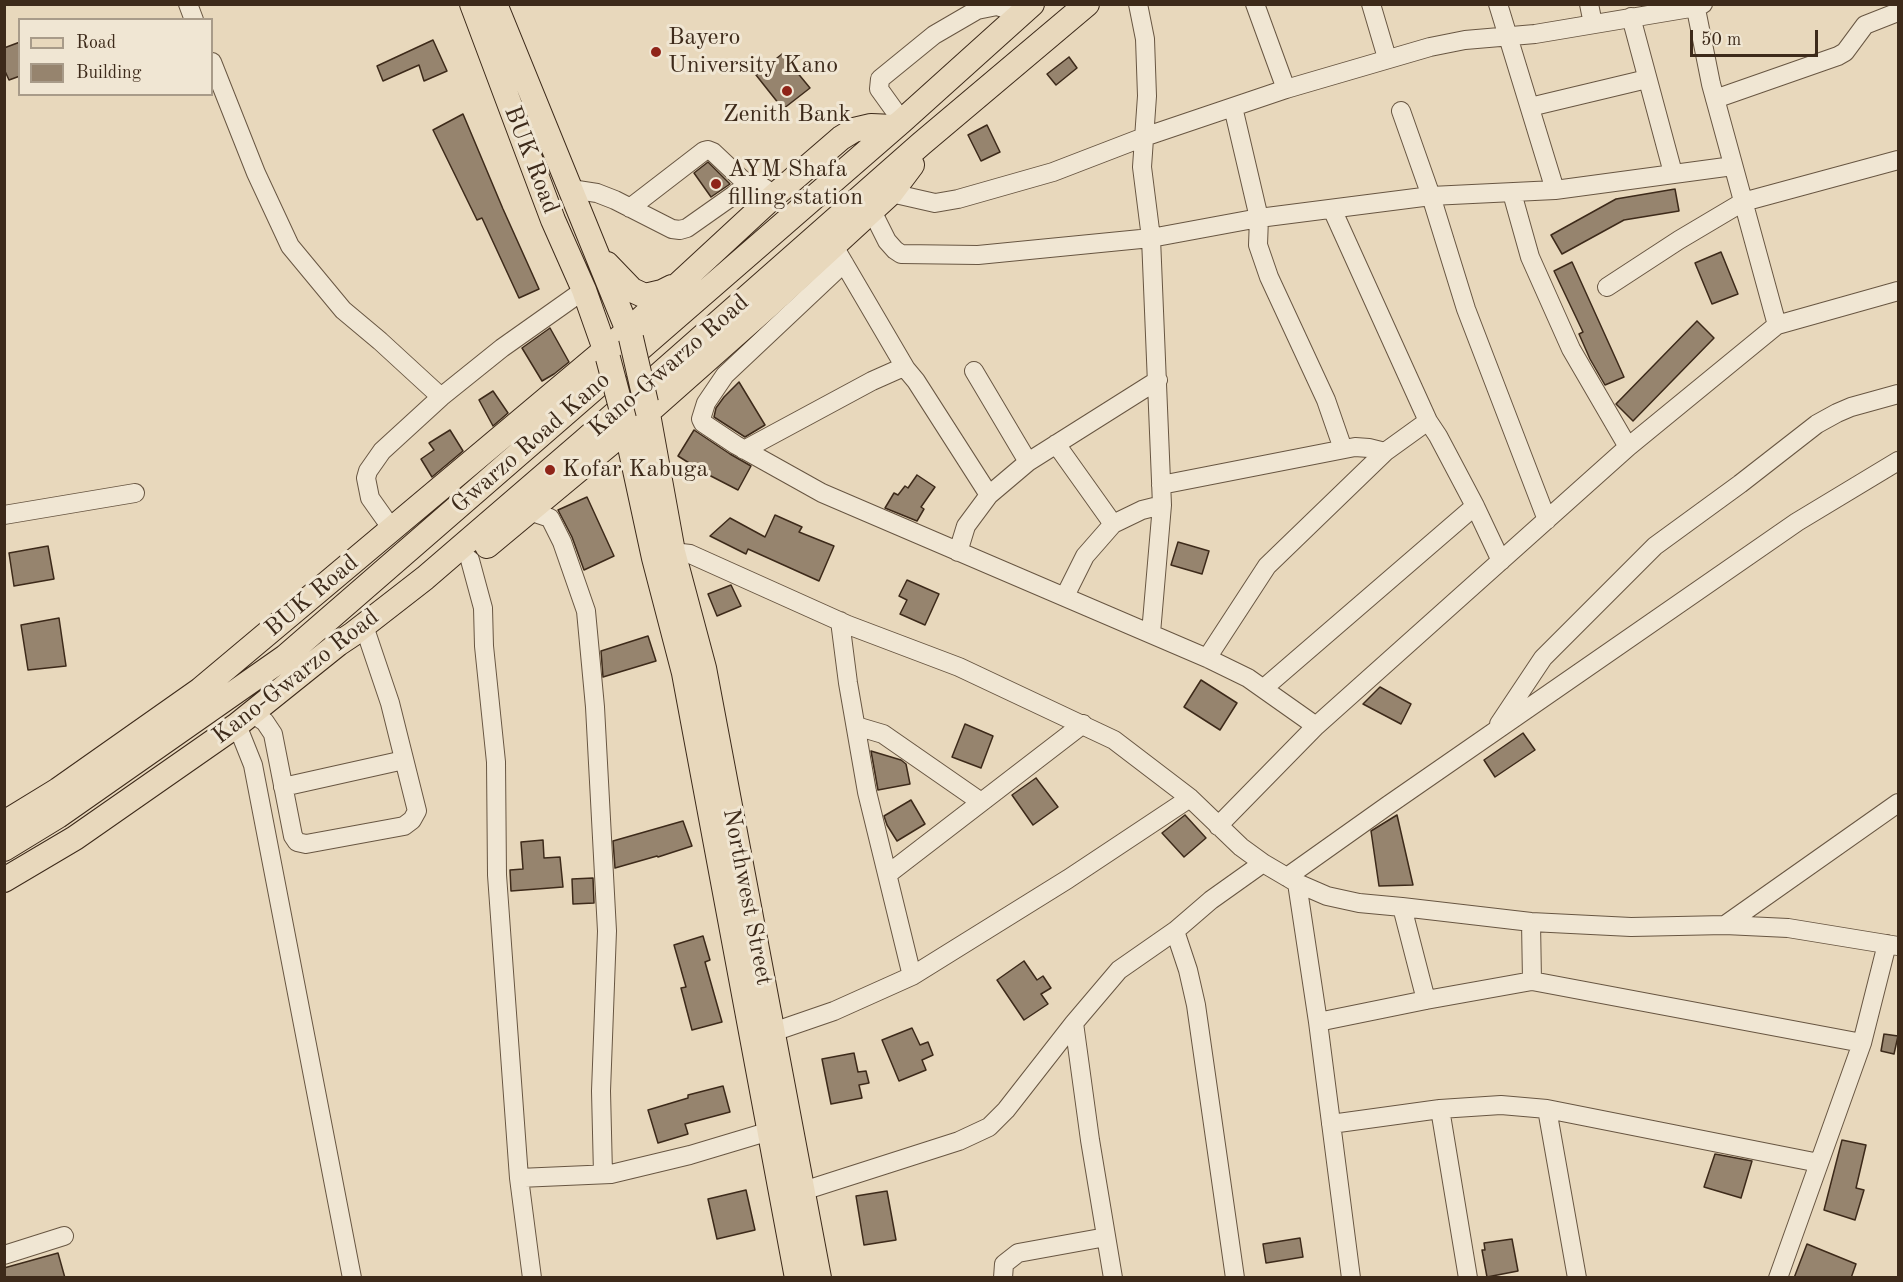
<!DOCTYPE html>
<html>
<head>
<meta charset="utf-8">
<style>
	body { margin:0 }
	#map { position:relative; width:1903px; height:1282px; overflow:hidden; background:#e8d8bc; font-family:"Old Standard TT",serif }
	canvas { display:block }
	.frame { position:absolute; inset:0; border:6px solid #3d2a1a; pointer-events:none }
	.legend { position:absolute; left:18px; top:18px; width:195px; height:78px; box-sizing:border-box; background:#f0e6d3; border:2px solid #a89b89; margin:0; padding:8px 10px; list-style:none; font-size:18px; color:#3d2a1a }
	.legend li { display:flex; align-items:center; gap:12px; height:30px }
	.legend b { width:30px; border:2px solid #a89b89 }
	.scale { position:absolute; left:1690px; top:30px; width:128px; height:27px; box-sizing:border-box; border:3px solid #3d2a1a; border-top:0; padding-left:8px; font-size:18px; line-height:21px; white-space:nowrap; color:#3d2a1a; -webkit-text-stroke:4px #f0e6d3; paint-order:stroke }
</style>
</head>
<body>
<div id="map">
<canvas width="1903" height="1282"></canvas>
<div class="frame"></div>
<ul class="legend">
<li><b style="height:8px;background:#e8d8bc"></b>Road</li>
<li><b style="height:16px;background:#96846e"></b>Building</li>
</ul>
<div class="scale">50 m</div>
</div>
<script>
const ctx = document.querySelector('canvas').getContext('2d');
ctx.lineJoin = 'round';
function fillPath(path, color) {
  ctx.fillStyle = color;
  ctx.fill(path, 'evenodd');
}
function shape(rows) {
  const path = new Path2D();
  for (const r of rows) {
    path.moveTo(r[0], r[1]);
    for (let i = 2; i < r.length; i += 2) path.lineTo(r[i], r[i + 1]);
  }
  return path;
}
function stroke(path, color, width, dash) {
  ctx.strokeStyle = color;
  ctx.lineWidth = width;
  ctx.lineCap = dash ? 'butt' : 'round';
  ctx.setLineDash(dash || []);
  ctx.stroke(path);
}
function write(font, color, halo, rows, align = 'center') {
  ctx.font = font + ' "Old Standard TT",serif';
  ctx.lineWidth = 6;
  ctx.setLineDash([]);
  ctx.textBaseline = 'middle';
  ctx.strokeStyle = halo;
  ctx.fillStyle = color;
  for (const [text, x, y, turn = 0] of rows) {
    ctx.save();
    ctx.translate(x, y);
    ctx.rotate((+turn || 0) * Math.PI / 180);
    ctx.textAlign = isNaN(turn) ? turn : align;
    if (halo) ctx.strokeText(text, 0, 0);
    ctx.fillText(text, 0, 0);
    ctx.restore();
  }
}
const building = shape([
	[433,40,447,71,424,81,419,65,383,81,377,66,433,40],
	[20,42,20,76,9,80,4,69,4,48,20,42],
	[782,54,810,88,783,109,756,75,782,54],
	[1069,57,1077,68,1056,85,1047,74,1069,57],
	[463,114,503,209,539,289,519,298,482,218,477,220,433,130,463,114],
	[987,125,1000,152,981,161,968,135,987,125],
	[708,162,730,184,711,197,694,173,708,162],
	[1675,189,1679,211,1624,220,1562,254,1551,235,1616,199,1675,189],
	[1721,252,1738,294,1712,304,1695,263,1721,252],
	[1572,262,1624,377,1605,385,1590,359,1579,334,1583,332,1554,271,1572,262],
	[1697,321,1714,338,1633,421,1616,404,1697,321],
	[550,328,569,362,554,374,542,381,522,348,550,328],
	[739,382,765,425,745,437,714,417,716,408,724,397,739,382],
	[493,391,508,413,493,426,479,400,493,391],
	[450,430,463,451,432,477,421,459,434,450,429,443,450,430],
	[694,430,730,454,751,466,738,490,705,473,678,456,694,430],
	[917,475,935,487,921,507,924,509,917,521,885,508,894,493,898,495,905,486,908,488,917,475],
	[587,497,614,556,584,570,572,537,558,510,587,497],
	[775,515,802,527,799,532,834,546,819,581,748,549,746,554,710,536,730,518,765,537,775,515],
	[1178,542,1209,551,1202,574,1171,565,1178,542],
	[48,546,54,579,14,586,9,553,48,546],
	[907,580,939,594,925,625,900,614,907,600,899,596,907,580],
	[731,585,741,606,717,616,708,594,731,585],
	[59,618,66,666,28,670,21,625,59,618],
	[648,636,656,661,603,677,601,651,648,636],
	[1201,680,1237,703,1220,730,1184,707,1201,680],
	[1380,687,1411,704,1401,724,1363,704,1380,687],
	[965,724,993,736,981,768,952,757,965,724],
	[1523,733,1535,750,1495,777,1484,760,1523,733],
	[871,751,901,760,906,764,910,784,878,790,871,751],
	[1036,778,1058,807,1033,825,1012,795,1036,778],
	[911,800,925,824,897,841,887,825,884,816,911,800],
	[1185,815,1206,838,1184,857,1162,833,1185,815],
	[1397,815,1413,885,1379,886,1371,831,1397,815],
	[683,821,692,846,658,857,657,856,615,868,613,841,683,821],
	[543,840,544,858,560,857,563,887,511,891,510,870,523,869,521,842,543,840],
	[593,878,594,903,573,904,572,879,593,878],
	[703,936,710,960,705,962,722,1022,692,1030,681,988,686,987,674,945,703,936],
	[1024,961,1037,980,1043,976,1051,988,1041,994,1048,1004,1024,1020,997,980,1024,961],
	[912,1028,920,1045,928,1042,933,1055,922,1060,926,1070,899,1081,882,1040,912,1028],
	[1884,1034,1898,1036,1894,1054,1881,1051,1884,1034],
	[854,1053,858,1072,866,1071,869,1083,859,1085,862,1098,831,1104,822,1059,854,1053],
	[723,1086,730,1112,685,1124,688,1134,658,1143,648,1110,688,1098,688,1095,723,1086],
	[1842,1140,1866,1145,1856,1188,1864,1190,1855,1220,1824,1210,1842,1140],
	[1715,1154,1752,1161,1741,1198,1704,1187,1715,1154],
	[746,1190,755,1230,717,1239,708,1199,746,1190],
	[887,1191,896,1240,864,1245,856,1196,887,1191],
	[1300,1238,1303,1257,1266,1263,1263,1244,1300,1238],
	[1512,1239,1518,1271,1487,1277,1482,1250,1485,1250,1484,1243,1512,1239],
	[1807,1244,1856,1264,1851,1278,1794,1278,1807,1244],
	[58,1253,65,1278,4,1278,4,1268,58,1253]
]);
const minor = shape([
	[188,4,194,20],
	[1138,4,1145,39,1147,96,1142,167,1151,238,1162,505,1151,633],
	[1255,4,1286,89],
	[1371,4,1387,58],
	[1498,4,1555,190],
	[1589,4,1593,24],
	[1695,4,1711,84,1777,325],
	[1631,17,1673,173],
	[212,62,256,173,290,246,343,310,380,341,441,397],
	[1715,99,1838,56,1845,52,1865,25,1898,12],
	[1233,107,1259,218,1258,245,1269,277,1326,400,1343,449],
	[1530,107,1647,79],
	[1401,111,1431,196,1466,309,1547,520],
	[902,121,879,89,880,79,934,35,977,10,997,6,1021,14],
	[571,189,597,193,615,200,672,229,680,230,687,228,748,185,758,184,775,195],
	[891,193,935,203,958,199,1053,172,1144,137,1286,89,1430,47,1465,40,1535,34,1696,7,1703,4],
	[1512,193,1530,257,1571,349,1628,447],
	[630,208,704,151,708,150,713,152,748,185],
	[1332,209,1428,421,1438,436,1475,506,1501,561],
	[872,211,887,241,895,250,901,254,978,255,1151,238,1259,218,1431,196,1555,190,1733,166],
	[838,253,906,369,916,381,989,495],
	[844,263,725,375,706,403,701,419,703,423,736,445,822,493,1207,658,1248,678,1316,726],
	[1607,287,1679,240,1743,202,1898,160],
	[974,371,1028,462],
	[1056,444,1113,524],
	[744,450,872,381,899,369,906,369],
	[1161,485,1355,447,1369,448,1385,452],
	[529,511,550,518,562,542,586,611,595,707,607,931,601,1091,603,1174],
	[4,515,135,493],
	[392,529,370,498,366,478,368,471,382,451,441,397,502,348,584,290],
	[673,552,690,554,848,625,959,667,1114,740,1190,798,1241,847,1263,863,1297,883,1327,896,1359,903,1402,907,1531,922,1631,927,1725,925,1788,928,1898,946],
	[958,552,966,526,989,495,1028,462,1158,380],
	[470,560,483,608,484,646,496,762,497,875,504,972,519,1178,532,1278],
	[1065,596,1085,556,1113,524,1142,510,1162,505],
	[840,621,848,683,867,792,912,976],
	[1207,658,1267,566,1385,452,1428,421],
	[1264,688,1475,506],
	[252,713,265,722,273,734,293,836,297,842,306,844,404,826,412,820,417,811,390,703,364,626],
	[1499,724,1543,658,1655,546,1740,484,1817,424,1837,413,1851,407,1898,394],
	[237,725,253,765,352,1278],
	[856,726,883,734,981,802],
	[283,787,404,760],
	[1218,826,1316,726,1628,447,1777,325,1898,291],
	[888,874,1083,724],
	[1287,877,1387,806,1797,522,1898,461],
	[1297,883,1318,1022,1351,1278],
	[1402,907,1426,1000],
	[1531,922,1532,981],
	[1725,925,1898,803],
	[1175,931,1188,970,1196,1005,1235,1278],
	[1318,1022,1426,1000,1532,981,1862,1043],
	[1074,1023,1090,1140,1113,1278],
	[773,1032,834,1011,912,976,1068,879,1190,798],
	[1440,1109,1468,1278],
	[1547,1109,1577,1278],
	[1331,1124,1440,1109,1501,1105,1547,1109,1819,1163],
	[519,1178,611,1174,690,1155,770,1131],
	[803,1191,959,1141,989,1127,1006,1110,1074,1023,1119,970,1175,931,1211,900,1263,863],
	[4,1255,64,1236],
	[1003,1278,1004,1264,1018,1253,1106,1237],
	[1778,1278,1862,1043,1887,944]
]);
const major = shape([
	[472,4,553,220,584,290,608,358],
	[495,4,631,338],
	[607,264,632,290,645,296,662,292,672,287],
	[646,403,673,552,704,668,819,1278],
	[624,419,654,558,684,673,797,1278],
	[487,546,648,412,770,304,891,193,912,165],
	[4,823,58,790,200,690,629,330,775,195,841,138,854,130,871,126,894,127],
	[4,849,58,816,285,657,902,121,1032,4],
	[4,880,75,838,237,725,338,644,353,634,425,578,584,441,921,144,1087,4]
]);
const majorBridge = shape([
	[631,338,646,403],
	[608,358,624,419]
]);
const markers = [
	[656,52,6,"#8f2418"],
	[787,91,6,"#8f2418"],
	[716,184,6,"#8f2418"],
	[550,470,6,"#8f2418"]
];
const poiNames = [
	["Bayero",668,38],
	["University Kano",668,66],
	["Zenith Bank",787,115,"center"],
	["AYM Shafa",728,170],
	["filling station",728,198],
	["Kofar Kabuga",562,470]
];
const streetNames = [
	["BUK Road",531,160,69],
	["Kano-Gwarzo Road",669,366,-41],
	["Gwarzo Road Kano",531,443,-41],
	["BUK Road",312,596,-40],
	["Kano-Gwarzo Road",296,677,-38],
	["Northwest Street",747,897,79]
];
fillPath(building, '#96846e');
stroke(building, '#3d2a1a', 1.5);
stroke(minor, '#685642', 20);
stroke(major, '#3d2a1a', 26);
stroke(minor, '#f0e6d3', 18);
stroke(major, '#e8d8bc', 24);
stroke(majorBridge, '#3d2a1a', 26, []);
stroke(majorBridge, '#e8d8bc', 24);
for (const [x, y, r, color] of markers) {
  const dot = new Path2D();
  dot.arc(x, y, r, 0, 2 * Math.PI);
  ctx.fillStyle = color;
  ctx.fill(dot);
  stroke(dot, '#f0e6d3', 2);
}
write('24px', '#3d2a1a', '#f0e6d3', poiNames, 'left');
write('24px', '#3d2a1a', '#f0e6d3', streetNames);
</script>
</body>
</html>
